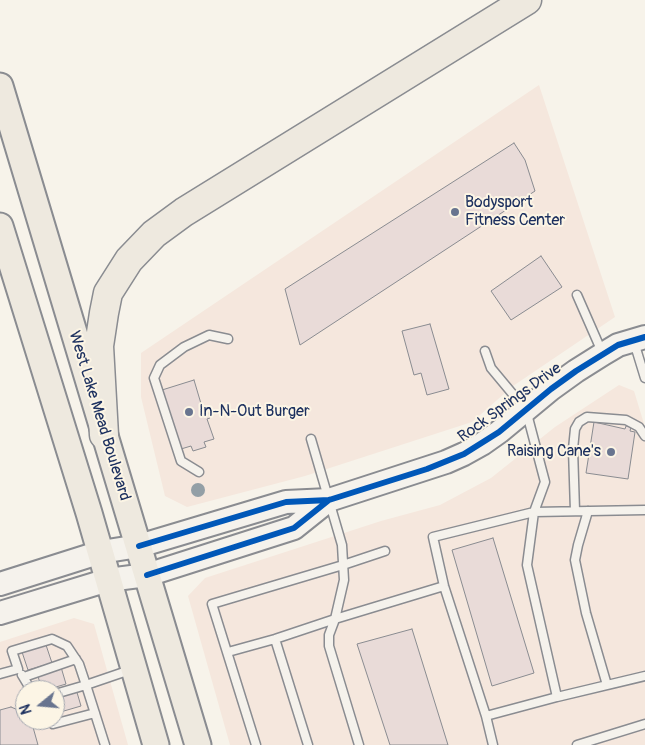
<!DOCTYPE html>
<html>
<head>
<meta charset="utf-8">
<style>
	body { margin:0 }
	#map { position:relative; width:645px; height:745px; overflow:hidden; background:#f7f3ea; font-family:Pangolin,sans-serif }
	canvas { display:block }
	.north { position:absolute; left:15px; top:680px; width:50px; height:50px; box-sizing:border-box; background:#fcf5e5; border:1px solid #a2a6af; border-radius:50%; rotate:253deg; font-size:14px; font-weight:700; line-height:20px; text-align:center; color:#1b2f5e }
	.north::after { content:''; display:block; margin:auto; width:18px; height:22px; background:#68748f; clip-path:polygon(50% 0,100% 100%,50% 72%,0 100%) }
</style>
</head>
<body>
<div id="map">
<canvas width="645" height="745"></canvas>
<div class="north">N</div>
</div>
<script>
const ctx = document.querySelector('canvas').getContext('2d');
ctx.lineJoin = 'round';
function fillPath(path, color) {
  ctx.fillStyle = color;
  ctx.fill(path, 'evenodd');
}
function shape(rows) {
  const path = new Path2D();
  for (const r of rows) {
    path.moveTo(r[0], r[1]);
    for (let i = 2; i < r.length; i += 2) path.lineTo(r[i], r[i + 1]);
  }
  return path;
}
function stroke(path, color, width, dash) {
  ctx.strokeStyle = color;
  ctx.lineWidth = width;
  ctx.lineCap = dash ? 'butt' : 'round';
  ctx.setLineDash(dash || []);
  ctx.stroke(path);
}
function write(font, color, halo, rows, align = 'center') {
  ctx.font = font + ' Pangolin,sans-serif';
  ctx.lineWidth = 4;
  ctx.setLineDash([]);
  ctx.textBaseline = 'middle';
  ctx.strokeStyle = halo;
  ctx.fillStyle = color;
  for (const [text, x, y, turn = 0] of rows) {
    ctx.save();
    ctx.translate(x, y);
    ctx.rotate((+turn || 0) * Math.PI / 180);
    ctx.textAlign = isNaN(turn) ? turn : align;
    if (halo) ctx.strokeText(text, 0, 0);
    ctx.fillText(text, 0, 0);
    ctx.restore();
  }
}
const built = shape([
	[539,85,615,317,513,386,472,422,305,476,187,507,165,496,141,397,141,353],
	[619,385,634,391,645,427,645,745,230,745,188,596,205,578,381,521,440,505,491,478,555,427],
	[74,618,94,624,128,745,0,745,0,642],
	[25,690,55,690,55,720,25,720]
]);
const building = shape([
	[514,143,525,160,535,191,300,345,285,289,514,143],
	[541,256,562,287,511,320,491,291,541,256],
	[430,324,449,389,427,395,421,373,414,375,402,331,430,324],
	[194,380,202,407,206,406,210,418,207,419,214,439,204,442,206,447,193,451,191,446,181,449,162,390,194,380],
	[594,422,625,429,626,426,631,427,630,431,635,432,628,479,586,473,594,422],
	[493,538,534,673,492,686,452,550,493,538],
	[412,629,448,745,390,745,357,644,412,629],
	[46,645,52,663,28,670,22,652,46,645],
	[61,667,66,684,46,690,42,690,37,673,61,667],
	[76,689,81,706,57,713,55,705,55,695,76,689],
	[11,707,25,713,25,720,31,720,38,745,0,745,0,710,11,707]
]);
const lane = shape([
	[577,295,602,352],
	[634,342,645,378],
	[485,351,491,368,526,410,545,482,534,512,527,565,557,697,486,716,444,586,433,537,534,512,645,510],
	[311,439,342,545,344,580,335,619,329,635,329,646,359,745],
	[199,472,181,461,154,378,160,365,184,347,209,335,228,339],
	[575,511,573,449,575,429,579,422,587,417,626,420,639,427,645,436],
	[588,511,578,545,575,560,586,613,607,685],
	[275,639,308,745],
	[228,652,275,639,335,619,444,586],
	[0,674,18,669,12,651,52,639,67,646,79,664,86,685,130,670],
	[22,675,31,690],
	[24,677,76,659],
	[55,694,86,685,105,745],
	[557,697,645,676],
	[486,716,493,745],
	[51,720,53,724,95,713],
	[256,745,212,604,343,565,385,551],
	[577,745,645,724]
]);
const secondary = shape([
	[0,584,101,552,139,546,286,502,329,500,446,462,464,454,482,444,499,432,551,389,576,371,603,354,618,345,645,337],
	[0,613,108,580,147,575,294,528,329,500]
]);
const primary = shape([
	[0,86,198,745],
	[0,226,89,513,156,745]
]);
const highway = shape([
	[104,435,99,346,104,313,108,293,129,260,154,234,184,212,527,0]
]);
const cycleway = shape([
	[139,546,286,502,329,500,427,469,464,454,499,432,551,389,576,371,618,345,645,337],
	[147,575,294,528,329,500]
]);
const trees = [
	[198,490]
];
const markers = [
	[455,212,5,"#68748f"],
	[189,412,5,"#68748f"],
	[611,452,5,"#68748f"]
];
const poiNames = [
	["Bodysport",465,203],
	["Fitness Center",465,221],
	["In-N-Out Burger",199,412],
	["Raising Cane's",601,452,"right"]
];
const streetNames = [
	["Rock Springs Drive",510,403,-36],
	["West Lake Mead Boulevard",99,416,73]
];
fillPath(built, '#f5e7dd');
fillPath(building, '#e9dbd8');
stroke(building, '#8a8c91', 1);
stroke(lane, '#8a8c91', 11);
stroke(secondary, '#8a8c91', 26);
stroke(primary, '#8a8c91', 29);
stroke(highway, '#8a8c91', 31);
stroke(lane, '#f5f2ec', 8);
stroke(secondary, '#f5f2ec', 22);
stroke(primary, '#eee9df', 25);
stroke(highway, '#eee9df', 28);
stroke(cycleway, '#0057b8', 6);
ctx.fillStyle = '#939fa6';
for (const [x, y] of trees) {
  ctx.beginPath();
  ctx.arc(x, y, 7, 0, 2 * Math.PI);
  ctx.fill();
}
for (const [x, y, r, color] of markers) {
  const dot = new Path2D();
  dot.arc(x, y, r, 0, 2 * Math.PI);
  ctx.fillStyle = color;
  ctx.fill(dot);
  stroke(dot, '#fcf5e5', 2);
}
write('16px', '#1b2f5e', '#fcf5e5', poiNames, 'left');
write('16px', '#1b2f5e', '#fcf5e5', streetNames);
</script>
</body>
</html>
